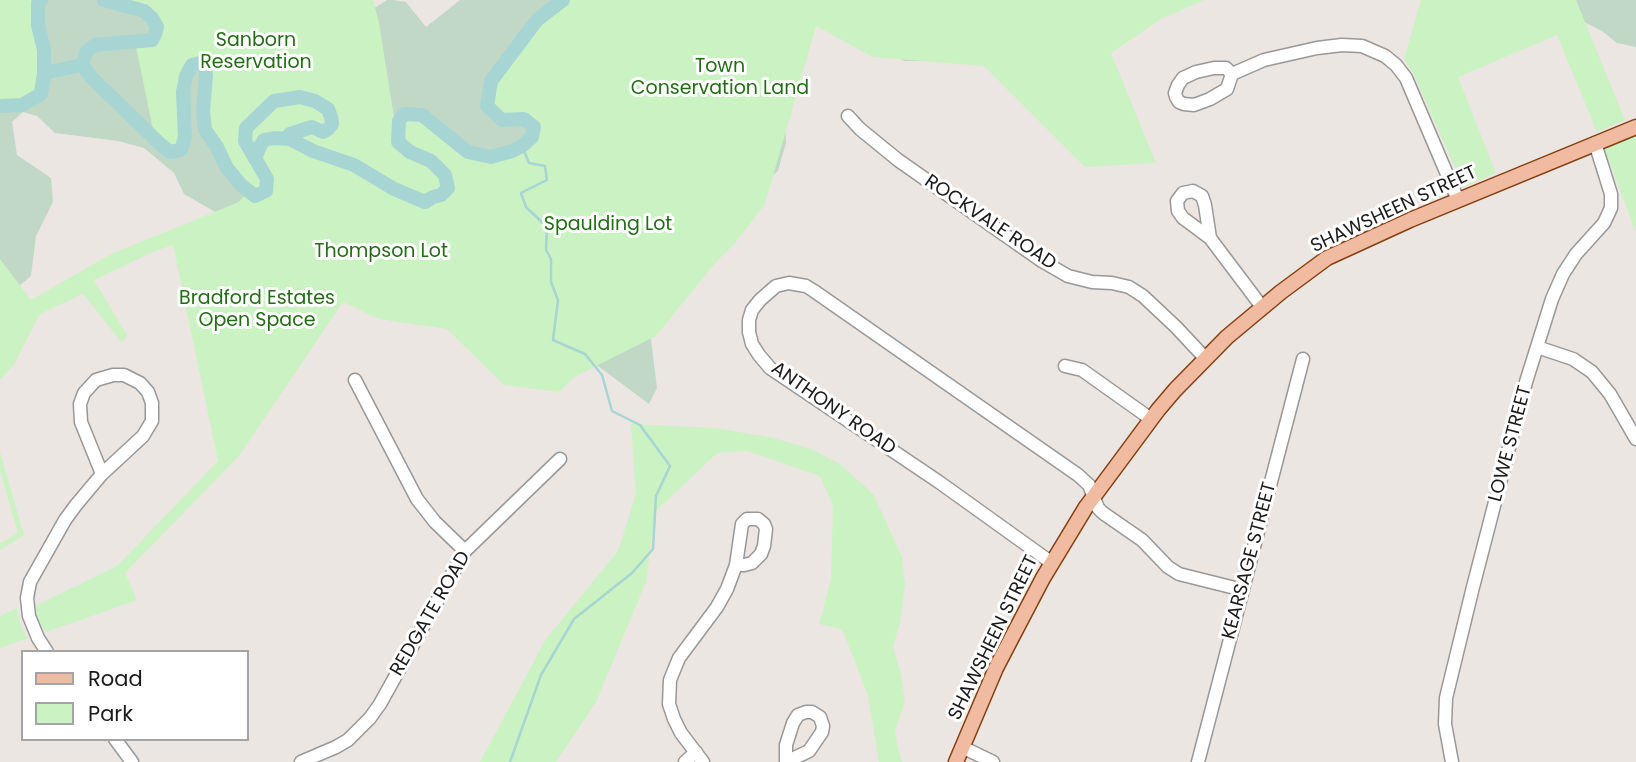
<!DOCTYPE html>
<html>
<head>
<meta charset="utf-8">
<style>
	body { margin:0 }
	#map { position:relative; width:1636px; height:762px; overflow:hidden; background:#ece6e2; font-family:Poppins,sans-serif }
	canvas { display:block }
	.legend { position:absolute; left:21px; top:650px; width:228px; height:91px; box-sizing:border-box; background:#fff; border:2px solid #a4a4a4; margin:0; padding:9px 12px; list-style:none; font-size:21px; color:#1b1b1b }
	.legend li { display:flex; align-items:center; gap:14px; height:35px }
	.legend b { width:35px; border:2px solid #a4a4a4 }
</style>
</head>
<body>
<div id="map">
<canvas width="1636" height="762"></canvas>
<ul class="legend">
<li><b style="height:9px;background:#f1bba2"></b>Road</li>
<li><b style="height:19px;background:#caf2c2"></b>Park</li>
</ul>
</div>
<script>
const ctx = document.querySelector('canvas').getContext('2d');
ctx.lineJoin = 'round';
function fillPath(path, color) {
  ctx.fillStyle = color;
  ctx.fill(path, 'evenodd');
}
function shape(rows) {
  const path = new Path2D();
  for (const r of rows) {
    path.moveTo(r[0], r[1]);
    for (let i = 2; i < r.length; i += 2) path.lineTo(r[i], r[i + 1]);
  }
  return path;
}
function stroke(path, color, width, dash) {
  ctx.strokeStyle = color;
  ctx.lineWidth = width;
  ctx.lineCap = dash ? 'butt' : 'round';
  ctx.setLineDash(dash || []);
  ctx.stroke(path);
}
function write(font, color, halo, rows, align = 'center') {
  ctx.font = font + ' Poppins,sans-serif';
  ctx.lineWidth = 6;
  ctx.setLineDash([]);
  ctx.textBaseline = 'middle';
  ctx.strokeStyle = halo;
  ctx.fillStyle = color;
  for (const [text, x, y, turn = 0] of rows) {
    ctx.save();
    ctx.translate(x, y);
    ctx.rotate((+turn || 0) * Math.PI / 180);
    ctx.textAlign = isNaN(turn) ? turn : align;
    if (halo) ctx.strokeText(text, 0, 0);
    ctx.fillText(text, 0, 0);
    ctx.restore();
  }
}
const wetland = shape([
	[10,0,179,0,357,19,387,0,394,0,406,2,426,27,460,0,1116,0,931,61,905,61,897,58,866,17,791,19,782,77,786,143,778,171,725,212,649,323,657,388,649,404,594,363,458,322,234,223,184,194,174,173,144,148,118,141,55,133,37,116,23,112,12,122,17,155,51,178,53,202,36,236,31,276,0,302,0,31],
	[1568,0,1636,0,1636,47,1617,43,1602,31,1580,20]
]);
const park = shape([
	[0,0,41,0,38,3,38,25,44,50,44,73,41,94,22,105,0,106],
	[126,0,373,0,379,23,398,142,403,146,399,134,399,128,405,118,417,118,431,123,458,143,486,155,510,149,522,142,528,137,530,131,529,127,521,117,516,116,506,119,501,118,492,111,489,101,491,88,511,47,517,38,566,0,1204,0,1161,19,1111,53,1156,163,1085,167,984,66,873,57,816,26,765,204,735,243,716,262,656,336,576,376,559,392,504,385,447,329,379,319,343,302,239,456,125,573,137,600,46,632,38,620,35,606,117,566,218,461,173,245,155,251,94,280,127,335,122,343,83,294,40,314,13,366,0,380,0,259,31,300,111,254,239,202,249,191,240,184,227,168,217,147,205,130,203,111,206,75,205,68,200,63,192,65,186,76,183,92,185,138,181,150,170,152,155,139,135,42,152,40,155,34,157,27,152,18,144,11,127,4],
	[1421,0,1576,0,1625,120,1597,132,1557,35,1458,77,1496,173,1468,185,1464,185,1461,181,1413,73,1404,59],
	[1636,135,1636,232,1604,148],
	[631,424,715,428,774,438,811,449,840,464,874,495,902,557,905,585,900,622,893,647,901,675,905,701,895,731,898,748,902,762,879,762,868,695,842,629,819,624,831,579,833,506,820,476,747,451,717,453,655,512,646,582,596,702,556,762,480,762,546,639,618,551,636,494],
	[0,452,24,535,0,550,0,543,18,533,0,471],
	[17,608,21,626,28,638,0,648,0,616]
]);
const stream = shape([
	[510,762,541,675,574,619,632,573,653,549,656,496,670,466,640,425,612,411,602,375,585,354,553,340,558,300,551,282,551,259,546,250,547,227,526,207,521,193,547,180,545,166,529,163,522,146]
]);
const river = shape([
	[104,0,144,11,152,18,157,27,155,34,152,40,95,45,86,52,82,65,93,79,160,144,170,152,181,150,185,137,183,92,186,76,192,65,200,63,205,68,206,75,203,111,205,130,217,147,227,168,240,184,255,196,266,191,267,179,245,141,246,128,274,101,300,97,315,101,328,109,331,117,332,124,328,129,323,132,312,127,296,132,290,134,289,138,290,139,313,151,354,165,394,189,425,202,433,197,441,195,448,188,445,175,431,161,410,152,398,142,399,121,404,114,422,115,468,152,491,157,512,151,522,146,532,137,534,127,524,119,502,120,487,106,491,81,537,20,563,0],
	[44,73,82,65],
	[0,106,22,105,41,94,44,73,44,50,38,25,38,3,41,0],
	[255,159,259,148,264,140,274,138,290,139]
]);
const minor = shape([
	[1232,74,1227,89,1210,99,1194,105,1184,104,1179,102,1176,97,1175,93,1178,85,1183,78,1196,72,1214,68,1226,68,1232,74,1264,60,1317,48,1342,45,1362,46,1385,56,1396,65,1406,78,1458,200],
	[848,116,860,129,898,160,1042,261,1068,276,1092,282,1112,283,1129,287,1143,296,1176,327,1206,359],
	[1210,238,1183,218,1178,211,1177,201,1183,193,1193,191,1202,196,1205,205,1210,238,1262,307],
	[1537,347,1573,359,1592,372,1610,394,1636,439],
	[1065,366,1082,370,1151,419],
	[355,380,417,499,435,522,465,551],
	[1052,563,939,482,770,368,759,355,752,344,749,332,749,320,752,310,760,300,776,286,789,283,806,286,814,291,1078,475,1089,485,1098,508,1103,513,1142,540,1168,567,1179,574,1243,590],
	[47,652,38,638,29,616,27,598,30,582,65,520,76,505,102,474,143,436,152,421,152,403,148,392,140,383,124,375,113,375,96,380,84,393,80,404,81,422,102,474],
	[806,712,812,712,820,717,823,726,822,732,809,751,786,762,786,745,793,723,798,715,806,712],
	[115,739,132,762],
	[962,747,993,762],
	[301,762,336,747,348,740,370,718,380,704,465,551,560,459],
	[685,762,696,752],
	[703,762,681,733,674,719,669,704,670,680,679,658,717,607,727,589,736,565,742,524,747,519,758,519,764,524,766,529,764,546,761,554,752,563,744,565,736,565],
	[1198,762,1303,359],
	[1452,762,1445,724,1446,698,1472,591,1526,382,1552,299,1563,274,1576,254,1604,223,1611,208,1611,194,1595,143]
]);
const major = shape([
	[956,762,996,668,1010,641,1043,578,1086,507,1158,410,1175,390,1227,337,1281,292,1327,258,1410,220,1636,127]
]);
const parkNames = [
	["Sanborn",256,41],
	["Reservation",256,63],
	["Town",720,67],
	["Conservation Land",720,89],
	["Spaulding Lot",608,225],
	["Thompson Lot",381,252],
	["Bradford Estates",257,299],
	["Open Space",257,321]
];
const streetNames = [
	["SHAWSHEEN STREET",1394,210,-25],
	["ROCKVALE ROAD",990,223,34],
	["ANTHONY ROAD",833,409,35],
	["LOWE STREET",1511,444,-75],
	["KEARSAGE STREET",1250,561,-75],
	["REDGATE ROAD",431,614,-60],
	["SHAWSHEEN STREET",994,638,-64]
];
fillPath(wetland, '#c1d8c7');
fillPath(park, '#caf2c2');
stroke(stream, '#a7d5d4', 2.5);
stroke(river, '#a7d5d4', 14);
stroke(minor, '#989898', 15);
stroke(major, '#834010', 17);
stroke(minor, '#fff', 12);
stroke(major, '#f1bba2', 14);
write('19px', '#246c17', '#fff', parkNames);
write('19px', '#1b1b1b', '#fff', streetNames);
</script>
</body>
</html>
